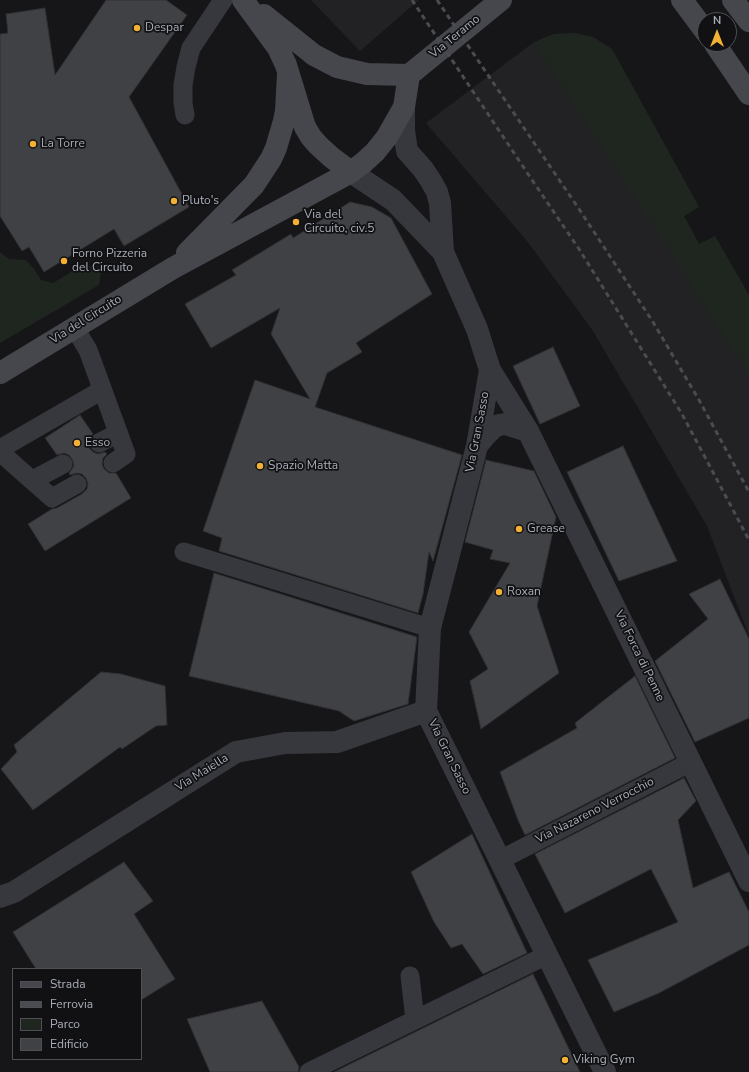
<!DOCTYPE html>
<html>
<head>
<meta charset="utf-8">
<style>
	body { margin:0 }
	#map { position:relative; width:749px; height:1072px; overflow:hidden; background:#161618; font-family:"Nunito Sans",sans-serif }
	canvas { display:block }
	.legend { position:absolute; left:12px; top:968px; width:130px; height:92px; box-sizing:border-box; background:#111113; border:1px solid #4d4f55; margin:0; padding:5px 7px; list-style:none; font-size:12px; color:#a8adb8 }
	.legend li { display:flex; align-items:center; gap:8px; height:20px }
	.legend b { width:20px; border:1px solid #4d4f55 }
	.north { position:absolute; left:697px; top:12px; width:40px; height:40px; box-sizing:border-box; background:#111113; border:1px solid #4d4f55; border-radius:50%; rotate:0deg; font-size:11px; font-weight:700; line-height:16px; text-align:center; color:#a8adb8 }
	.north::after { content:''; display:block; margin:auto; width:14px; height:18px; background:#f2b134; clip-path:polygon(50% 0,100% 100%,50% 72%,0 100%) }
</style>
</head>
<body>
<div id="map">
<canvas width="749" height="1072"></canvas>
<ul class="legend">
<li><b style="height:5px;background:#45474d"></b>Strada</li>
<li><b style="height:5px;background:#4a4c52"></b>Ferrovia</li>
<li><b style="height:11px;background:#1e261f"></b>Parco</li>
<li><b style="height:11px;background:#404145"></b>Edificio</li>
</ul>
<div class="north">N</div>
</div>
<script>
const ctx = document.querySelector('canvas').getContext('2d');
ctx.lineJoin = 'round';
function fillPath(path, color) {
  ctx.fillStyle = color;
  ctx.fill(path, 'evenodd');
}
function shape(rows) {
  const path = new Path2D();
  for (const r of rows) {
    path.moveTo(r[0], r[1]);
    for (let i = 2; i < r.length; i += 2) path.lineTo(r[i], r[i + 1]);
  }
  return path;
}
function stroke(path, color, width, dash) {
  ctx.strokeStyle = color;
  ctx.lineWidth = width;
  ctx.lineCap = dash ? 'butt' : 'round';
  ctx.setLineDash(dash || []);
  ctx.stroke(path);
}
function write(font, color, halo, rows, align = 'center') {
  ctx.font = font + ' "Nunito Sans",sans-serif';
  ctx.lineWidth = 3.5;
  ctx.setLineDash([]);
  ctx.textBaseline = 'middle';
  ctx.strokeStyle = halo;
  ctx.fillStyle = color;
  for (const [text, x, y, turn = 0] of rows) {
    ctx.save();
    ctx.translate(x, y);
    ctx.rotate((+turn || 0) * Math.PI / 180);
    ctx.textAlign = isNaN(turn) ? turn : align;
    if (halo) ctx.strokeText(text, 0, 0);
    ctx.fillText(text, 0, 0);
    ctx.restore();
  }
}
const built = shape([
	[311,0,419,0,360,51],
	[574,33,593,37,612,49,699,207,684,216,699,244,715,236,749,295,749,636,707,526,593,331,527,241,426,123,534,42,554,34]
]);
const green = shape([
	[574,33,593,37,612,49,699,207,684,216,699,244,715,236,749,295,749,374,534,42,554,34],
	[0,252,9,259,26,260,34,269,41,280,53,283,81,266,88,265,96,268,101,273,99,285,0,343]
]);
const building = shape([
	[106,0,166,0,187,15,129,97,189,207,124,246,114,229,44,272,29,247,22,251,0,216,0,34,8,33,6,14,45,8,55,75,106,0],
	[350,202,372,207,391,218,432,294,356,343,362,352,327,373,315,407,462,455,433,561,429,552,423,594,418,613,219,551,222,538,203,531,255,380,310,399,271,334,280,308,211,348,185,304,236,275,232,270,291,234,293,238,350,202],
	[553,347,580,406,540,424,513,366,553,347],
	[80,415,93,434,90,437,88,442,89,448,93,452,98,454,105,452,107,454,103,458,102,464,104,469,109,473,116,473,131,498,45,551,28,524,52,509,57,508,82,494,87,489,88,484,86,478,82,474,77,473,70,475,69,473,72,469,74,465,72,459,69,455,64,453,57,455,45,438,80,415],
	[623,446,677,561,619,581,567,472,623,446],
	[486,460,534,471,556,517,537,606,559,673,481,729,470,681,488,669,469,632,510,563,490,559,493,550,465,542,486,460],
	[214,573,417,637,408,704,354,721,339,711,189,676,214,573],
	[720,579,749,639,749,718,695,742,655,661,708,619,689,594,720,579],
	[101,672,121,674,165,686,167,725,156,726,122,749,120,747,33,810,1,769,17,752,14,745,101,672],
	[635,676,675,758,525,835,518,820,500,772,577,728,575,723,635,676],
	[684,778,696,801,678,820,693,888,729,872,749,912,749,945,659,993,614,1012,588,960,678,922,651,869,565,913,535,854,684,778],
	[472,834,527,953,483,974,462,944,451,948,434,922,411,872,472,834],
	[124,862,153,901,134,914,175,979,141,1000,141,969,36,969,13,932,124,862],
	[533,974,580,1072,334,1072,533,974],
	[262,1001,299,1067,298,1072,210,1072,187,1019,262,1001]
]);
const service = shape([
	[185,115,183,103,183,85,186,67,191,48,223,0],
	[74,327,88,350,126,454,113,463],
	[99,443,118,433],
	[0,449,102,390],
	[0,452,52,498,77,484],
	[33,480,63,464],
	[184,552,430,628],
	[500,860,691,762],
	[410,976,415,1020],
	[309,1072,547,955]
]);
const minor = shape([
	[404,107,404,130,407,151,423,169,431,181,437,192,440,203,443,252,477,329,490,370,528,431,749,881],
	[351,172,393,200,443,252],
	[490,370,477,446,430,628,426,711,605,1072],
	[477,446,485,436,494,427,499,425,505,424,528,431],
	[0,897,14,892,236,752,285,743,337,742,426,711]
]);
const secondary = shape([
	[243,0,278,48,286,65,305,127,311,137,318,145,331,157,351,172],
	[682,0,705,31],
	[733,0,749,21],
	[264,15,314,55,337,67,367,74,409,75],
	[715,44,749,94],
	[409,75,501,0],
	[187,253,254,185,271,159,276,148,284,121,286,111,288,73],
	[0,373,173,268,351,172,363,163,375,152,387,137,404,107,409,75]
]);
const rail = shape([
	[412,0,530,177,579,249,632,334,682,414,749,540],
	[437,0,579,209,653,322,699,400,749,492]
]);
const markers = [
	[137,28,4,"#f2b134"],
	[33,144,4,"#f2b134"],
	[174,201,4,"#f2b134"],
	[296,222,4,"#f2b134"],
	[64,261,4,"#f2b134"],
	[77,443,4,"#f2b134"],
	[260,466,4,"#f2b134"],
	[519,529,4,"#f2b134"],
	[499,592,4,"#f2b134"],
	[565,1060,4,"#f2b134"]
];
const poiNames = [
	["Despar",145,28],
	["La Torre",41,144],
	["Pluto's",182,201],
	["Via del",304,215],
	["Circuito, civ.5",304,229],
	["Forno Pizzeria",72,254],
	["del Circuito",72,268],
	["Esso",85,443],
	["Spazio Matta",268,466],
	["Grease",527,529],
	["Roxan",507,592],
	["Viking Gym",573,1060]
];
const streetNames = [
	["Via Teramo",455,37,-39],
	["Via del Circuito",86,320,-32],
	["Via Gran Sasso",478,432,-79],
	["Via Forca di Penne",639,656,64],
	["Via Gran Sasso",449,757,64],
	["Via Maiella",202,773,-32],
	["Via Nazareno Verrocchio",595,811,-27]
];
fillPath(built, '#222225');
fillPath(green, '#1e261f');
fillPath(building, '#404145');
stroke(building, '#303034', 1);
stroke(service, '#37383d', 19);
stroke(minor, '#37383d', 22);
stroke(secondary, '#45474d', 22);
stroke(rail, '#4a4c52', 3, [5, 4]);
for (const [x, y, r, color] of markers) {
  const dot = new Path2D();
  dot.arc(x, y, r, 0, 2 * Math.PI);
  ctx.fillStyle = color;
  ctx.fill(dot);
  stroke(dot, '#111113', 1.5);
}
write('12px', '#a8adb8', '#111113', poiNames, 'left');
write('12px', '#a8adb8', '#111113', streetNames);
</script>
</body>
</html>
